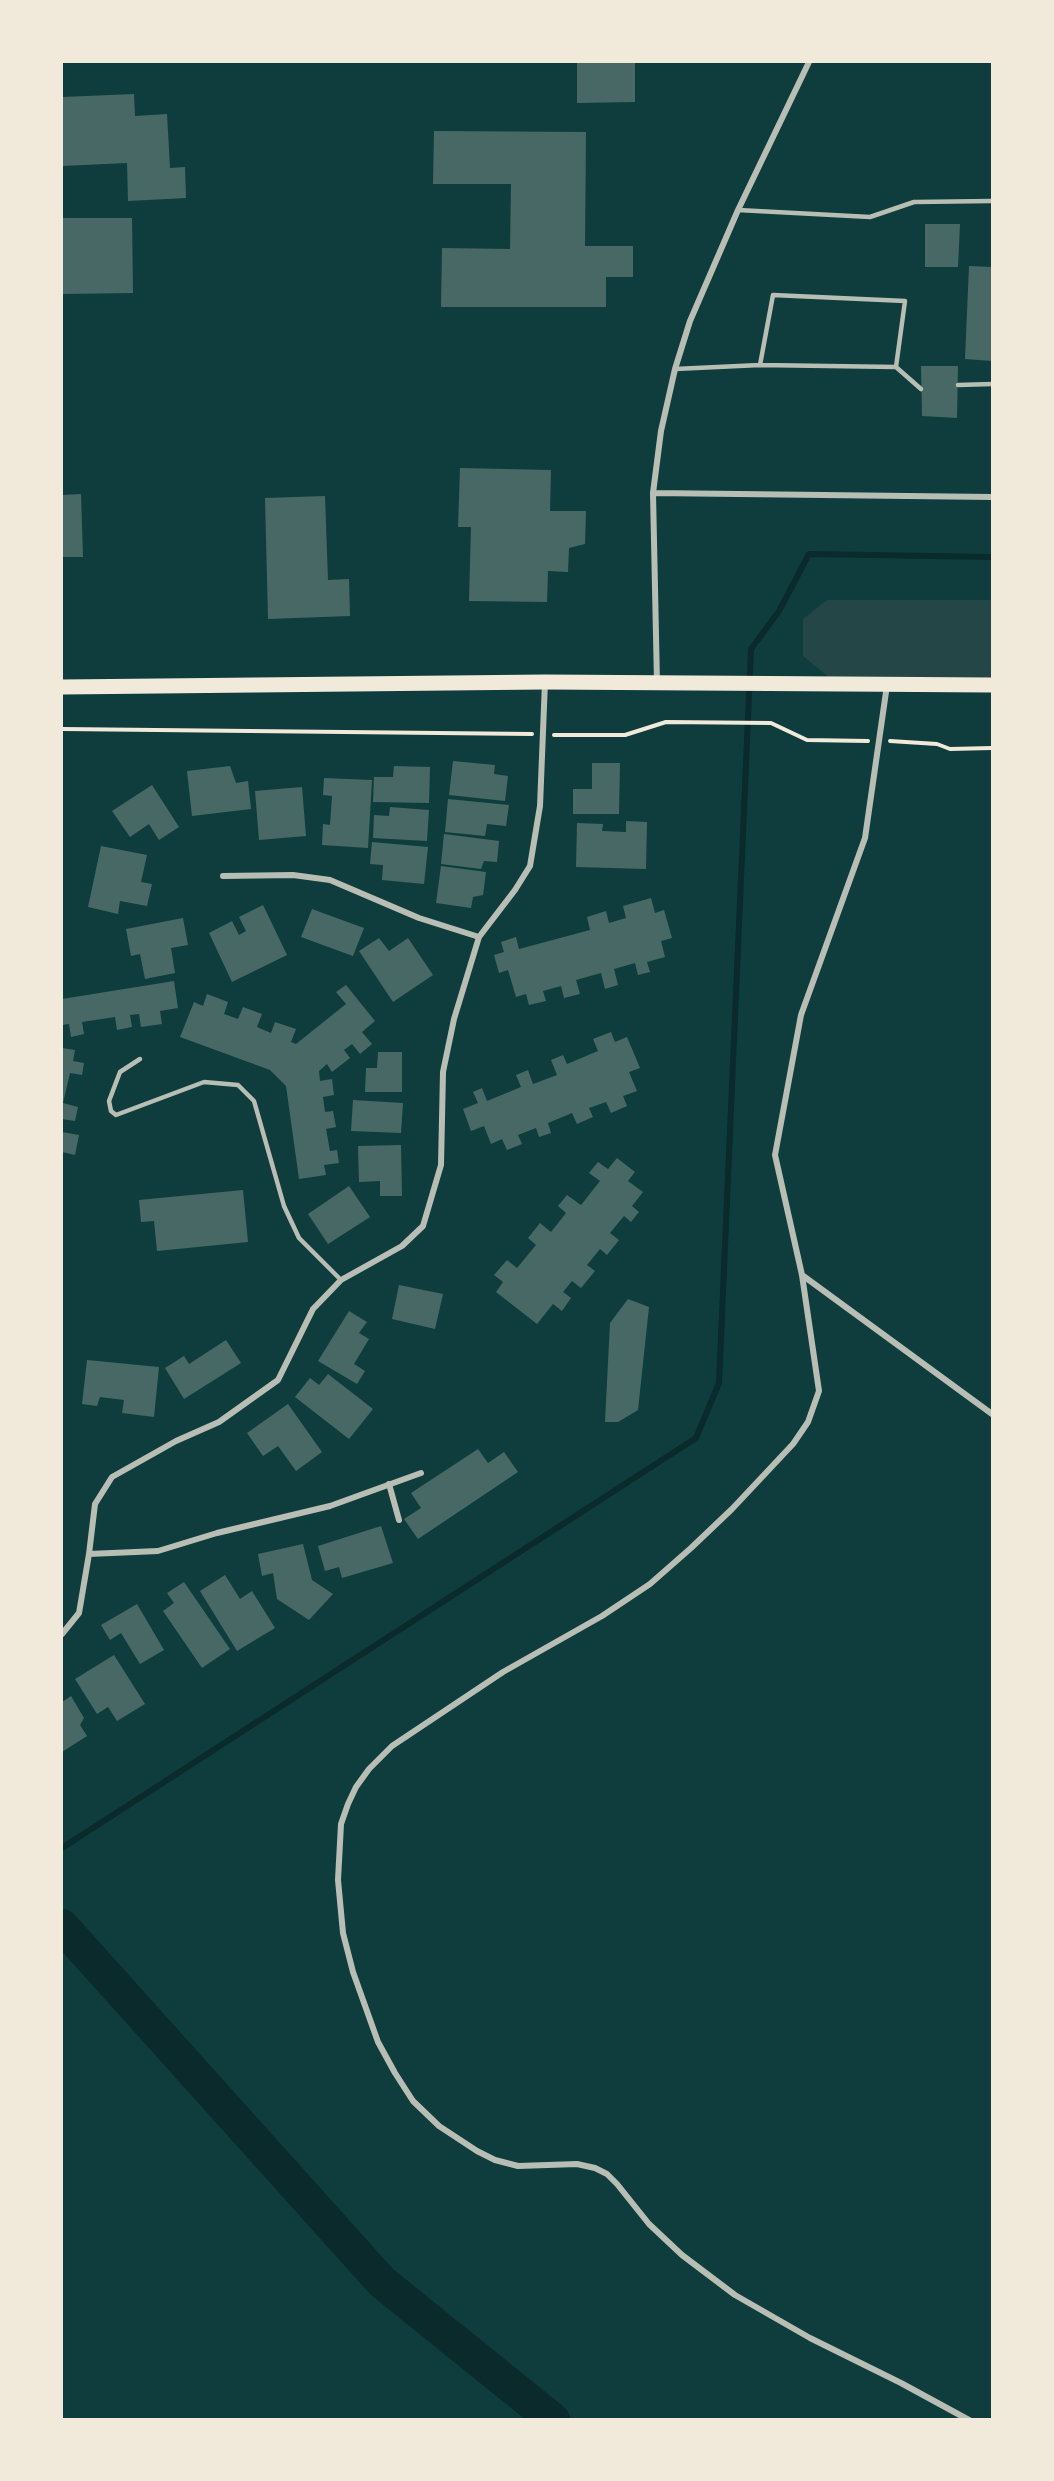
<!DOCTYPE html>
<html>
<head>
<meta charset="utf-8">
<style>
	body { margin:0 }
	#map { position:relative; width:1054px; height:2481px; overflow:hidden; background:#0f3d3e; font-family:Poppins,sans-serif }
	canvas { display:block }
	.frame { position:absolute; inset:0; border:63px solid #f1e9da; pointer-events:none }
</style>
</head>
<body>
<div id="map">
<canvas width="1054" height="2481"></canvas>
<div class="frame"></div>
</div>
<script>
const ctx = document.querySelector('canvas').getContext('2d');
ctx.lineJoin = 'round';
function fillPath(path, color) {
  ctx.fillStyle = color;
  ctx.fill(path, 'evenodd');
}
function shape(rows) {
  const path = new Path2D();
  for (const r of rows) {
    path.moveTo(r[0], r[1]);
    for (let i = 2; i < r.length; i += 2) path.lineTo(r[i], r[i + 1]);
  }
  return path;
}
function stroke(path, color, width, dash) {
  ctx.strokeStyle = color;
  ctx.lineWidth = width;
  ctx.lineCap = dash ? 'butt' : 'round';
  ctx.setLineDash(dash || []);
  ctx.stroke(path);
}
const green = shape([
	[827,600,992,600,992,685,836,683,803,656,803,619]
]);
const stream = shape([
	[62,1848,696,1438,719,1383,751,649,779,611,809,554,992,557]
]);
const river = shape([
	[62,1926,382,2282,553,2420]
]);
const building = shape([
	[577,62,635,62,635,102,577,103],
	[134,94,135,116,167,114,170,168,185,167,186,198,128,201,127,163,62,166,62,97],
	[434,131,586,132,585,246,633,246,633,277,606,277,606,307,441,307,442,248,510,249,511,184,433,184],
	[62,218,132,218,133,293,62,294],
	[925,224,960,224,958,267,925,267],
	[969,266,992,267,992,361,965,359],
	[921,366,958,366,957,418,922,416],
	[460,468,551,470,550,511,586,511,585,544,569,548,568,572,548,571,547,602,469,601,471,527,458,527],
	[81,494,83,557,62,557,62,495],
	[325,496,328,580,349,579,350,616,268,619,265,498],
	[453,761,495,765,494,774,508,776,505,801,449,795],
	[592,763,620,763,619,814,573,814,573,789,592,789],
	[230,766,236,783,248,781,251,809,192,816,187,771],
	[394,766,430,767,429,803,373,802,374,777,393,777],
	[324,778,372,780,368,848,322,845,323,824,330,825,332,796,323,795],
	[152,785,179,827,159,840,149,824,130,837,112,811],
	[302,787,306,836,259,840,255,791],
	[448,799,509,805,506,826,487,824,485,836,445,832],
	[390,807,429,810,427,841,373,838,374,815,389,816],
	[626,821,647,822,646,869,576,867,577,823,603,824,602,831,626,832],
	[444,834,499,841,497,862,484,861,481,869,441,864],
	[372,842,428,847,424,884,382,880,383,865,370,864],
	[101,846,147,855,141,882,152,884,147,906,120,901,118,914,88,907],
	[441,866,486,872,483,895,473,897,471,908,436,903],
	[651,898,655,913,664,910,672,938,661,941,665,957,647,962,650,972,638,975,635,963,614,969,618,985,605,989,601,973,576,980,580,994,564,998,561,986,543,991,546,1001,529,1005,526,994,516,997,508,970,499,973,494,955,504,952,501,942,516,937,519,949,590,930,587,917,606,911,609,923,626,918,623,906],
	[263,905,287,955,232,982,209,933,232,921,239,935,246,931,239,917],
	[312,909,364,928,353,956,301,937],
	[183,918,188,945,171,948,175,973,145,979,140,954,131,956,126,929],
	[379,938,389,951,408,938,433,975,393,1002,359,951],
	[174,981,178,1008,160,1011,162,1024,141,1027,139,1014,130,1015,132,1027,117,1030,115,1017,82,1022,84,1034,71,1037,69,1024,62,1025,62,999],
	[346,985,375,1021,362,1032,372,1044,360,1054,352,1044,344,1050,350,1058,332,1072,327,1064,319,1071,320,1081,332,1079,334,1095,323,1097,325,1112,333,1111,336,1127,326,1129,330,1151,337,1150,339,1163,324,1165,326,1175,299,1179,286,1086,270,1070,180,1037,194,1002,203,1006,207,994,228,1002,224,1014,238,1019,243,1007,262,1014,257,1027,271,1033,275,1022,296,1029,291,1042,296,1044,346,1004,336,992],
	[611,1032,615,1042,627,1037,640,1068,629,1072,637,1091,623,1096,627,1106,611,1113,606,1102,589,1108,593,1117,577,1124,572,1113,548,1123,551,1133,539,1137,536,1128,518,1135,522,1144,507,1150,502,1139,491,1144,484,1126,471,1131,463,1109,478,1103,473,1092,482,1088,487,1101,521,1087,516,1075,528,1070,533,1084,557,1075,551,1060,563,1055,567,1064,598,1051,593,1039],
	[62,1048,75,1050,73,1061,84,1063,82,1075,70,1073,63,1103,78,1107,75,1121,62,1119],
	[378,1052,402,1052,402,1092,365,1092,366,1068,377,1068],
	[353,1100,403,1103,401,1133,351,1131],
	[62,1132,79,1135,75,1155,62,1152],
	[401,1145,402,1196,380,1196,380,1181,359,1182,358,1146],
	[617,1158,635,1172,628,1181,643,1192,632,1206,639,1212,631,1222,624,1216,610,1233,619,1240,607,1255,600,1249,587,1265,595,1271,581,1288,572,1281,563,1292,571,1298,562,1311,553,1304,537,1324,496,1292,503,1282,494,1275,507,1260,517,1268,536,1245,528,1238,540,1223,551,1232,566,1213,558,1206,567,1195,581,1205,600,1181,589,1173,598,1162,608,1169],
	[349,1186,370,1217,328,1244,308,1214],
	[243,1190,248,1242,157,1251,154,1221,141,1222,139,1200],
	[399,1285,443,1294,435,1329,392,1319],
	[628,1299,649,1307,638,1410,618,1422,605,1422,610,1323],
	[349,1311,367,1322,359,1333,369,1339,354,1364,365,1371,357,1384,318,1361],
	[226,1340,241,1363,184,1399,165,1368,184,1356,189,1364],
	[87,1360,159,1367,154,1417,122,1413,124,1400,100,1397,97,1406,82,1404],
	[328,1374,373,1409,349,1439,295,1397,310,1378,319,1385],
	[288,1404,322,1452,296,1471,278,1446,263,1456,247,1433],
	[478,1449,488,1463,504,1452,518,1472,418,1539,404,1519,421,1508,411,1493],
	[381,1526,393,1563,342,1578,339,1567,325,1571,318,1546],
	[303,1544,312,1580,333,1594,309,1620,277,1599,273,1573,262,1576,258,1554],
	[225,1575,240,1599,252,1591,275,1628,237,1651,200,1591],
	[184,1582,230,1649,202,1668,163,1611,174,1603,167,1593],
	[137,1604,164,1650,140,1664,121,1633,110,1640,101,1625],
	[114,1655,145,1704,117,1721,108,1707,97,1714,75,1679],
	[71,1696,84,1718,80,1725,87,1736,62,1752,62,1724,63,1723,62,1702]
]);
const path = shape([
	[62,729,532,734],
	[554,735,625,735,666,722,771,723,807,740,868,741],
	[890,741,937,744,950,749,992,748]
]);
const service = shape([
	[738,210,870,217,914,202,992,201],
	[896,367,921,389],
	[675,369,760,365,896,367,905,301,773,295,760,365],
	[958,385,992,384],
	[140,1059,120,1072,109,1101,111,1111,116,1115,204,1082,238,1085,254,1101,284,1206,299,1238,341,1280]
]);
const minor = shape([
	[653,493,992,497],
	[657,683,653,493,661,431,675,369,690,321,738,210,809,62],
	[887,685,865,838,801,1015,775,1155,802,1275,819,1391,808,1422,793,1444,732,1509,691,1548,650,1584,602,1616,503,1672,392,1746,369,1769,356,1787,348,1804,341,1824,338,1880,343,1933,353,1972,378,2042,395,2073,413,2101,439,2126,477,2151,495,2160,518,2166,577,2164,595,2168,607,2174,617,2184,649,2224,682,2255,735,2295,810,2338,901,2383,969,2420],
	[223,876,293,875,330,880,419,918,479,937],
	[802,1275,992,1414],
	[389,1484,399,1520],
	[89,1554,158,1551,217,1533,330,1506,421,1473],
	[62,1634,79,1613,89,1554,95,1504,112,1477,176,1441,219,1422,278,1380,313,1309,341,1280,402,1246,423,1226,441,1165,443,1072,454,1019,479,937,515,890,530,866,540,806,545,682]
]);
const trunk = shape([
	[62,687,545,682,992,685]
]);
fillPath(green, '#244646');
stroke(stream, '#0a2a2b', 6);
stroke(river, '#0a2a2b', 34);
fillPath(building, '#486865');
stroke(path, '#f1e9da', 4);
stroke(service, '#b8beb3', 4.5);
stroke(minor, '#b8beb3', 6);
stroke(trunk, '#f1e9da', 15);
</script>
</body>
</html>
